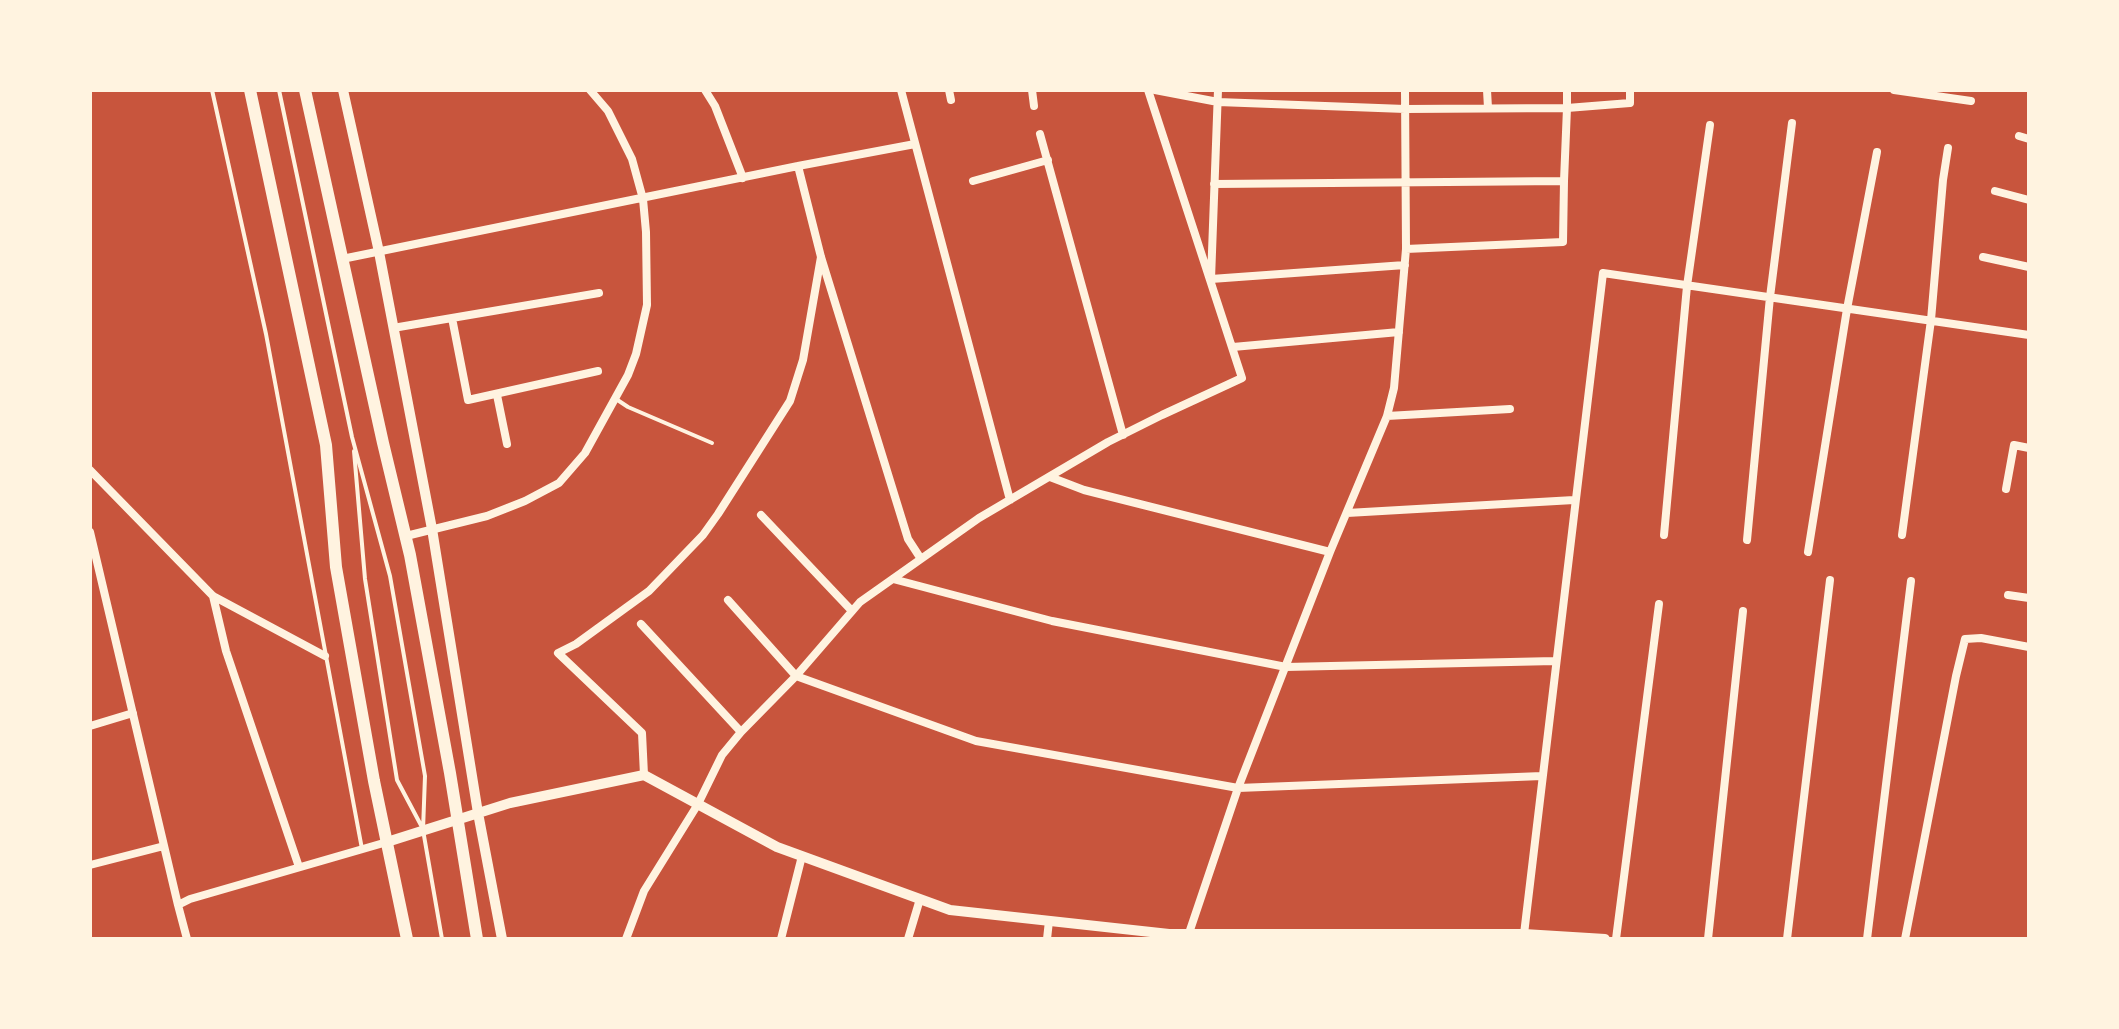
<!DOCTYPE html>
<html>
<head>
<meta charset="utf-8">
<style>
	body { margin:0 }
	#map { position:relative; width:2119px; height:1029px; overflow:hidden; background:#c8553d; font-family:"DejaVu Sans",sans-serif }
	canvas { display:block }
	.frame { position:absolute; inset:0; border:92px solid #fff3e0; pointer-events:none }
</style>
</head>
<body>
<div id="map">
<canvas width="2119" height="1029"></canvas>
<div class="frame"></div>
</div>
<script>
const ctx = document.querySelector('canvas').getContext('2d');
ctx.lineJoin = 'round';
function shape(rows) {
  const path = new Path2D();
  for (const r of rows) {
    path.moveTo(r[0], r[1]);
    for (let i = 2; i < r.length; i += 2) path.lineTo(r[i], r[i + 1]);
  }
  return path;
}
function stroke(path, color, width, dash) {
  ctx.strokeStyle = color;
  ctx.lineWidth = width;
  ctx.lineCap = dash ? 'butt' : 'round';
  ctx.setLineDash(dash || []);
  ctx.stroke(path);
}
const service = shape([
	[212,90,266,334,362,849],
	[279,90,352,437,390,576,425,776,423,830,442,939],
	[616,399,628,407,712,443],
	[354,451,365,579,397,780,423,829]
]);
const minor = shape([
	[705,90,715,106,743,178],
	[901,90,1010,500],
	[949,90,951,100],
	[1032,90,1034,106],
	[1155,90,1218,102,1405,109,1567,108,1564,181,1214,184],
	[1218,90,1211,279,1405,265],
	[1487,90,1488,108],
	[1567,90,1567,108,1630,103,1630,90],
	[1894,90,1971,101],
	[1040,134,1123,435],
	[2019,136,2029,139],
	[798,166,821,257,908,539,921,559],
	[973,181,1048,160],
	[1995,191,2029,200],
	[1406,249,1563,242,1564,181],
	[1983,257,2029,267],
	[342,259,798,166,915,144],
	[452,318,468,400,598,371],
	[393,328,599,293],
	[1233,347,1399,332],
	[497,395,507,444],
	[1387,416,1510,409],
	[90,470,213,596,325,656],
	[1050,477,1084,490,1330,552,1238,788,1187,939],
	[2006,489,2014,445,2029,448],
	[1347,513,1574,500],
	[761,515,852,611],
	[90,532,178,905],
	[1664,535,1687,286,1710,125],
	[1902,535,1931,320,1943,180,1948,148],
	[406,536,487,516,525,501,559,483,585,453,628,375,636,354,647,305,646,232,643,199,632,159,608,111,590,90],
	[1747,540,1770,297,1792,123],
	[1330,552,1387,416,1394,388,1406,249,1405,90],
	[1808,552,1847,309,1877,152],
	[893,579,1052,621,1286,667,1555,661],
	[2008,595,2029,598],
	[213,596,226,651,299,867],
	[728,600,796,676,976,741,1238,788,1542,776],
	[641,624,741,732],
	[90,726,133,713],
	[644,775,642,733,558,653,576,644,649,591,703,535,718,514,790,401,803,360,821,257],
	[90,865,164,846],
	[1524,934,1603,273,2029,335],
	[187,939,178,905,190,899,387,842],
	[626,939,644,891,698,804,722,755,741,732,796,676,860,602,979,518,1108,442,1162,415,1242,378,1148,90],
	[781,939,802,856],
	[908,939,920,899],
	[1047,939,1049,921],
	[1616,939,1659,604],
	[1708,939,1743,611],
	[1787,939,1830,580],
	[1867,939,1911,581],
	[1905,939,1956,676,1965,639,1981,638,2029,647]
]);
const tertiary = shape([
	[343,90,379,252,432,529,478,813,502,939],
	[387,842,510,803,644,775,777,847,950,910,1169,934,1524,934,1605,939]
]);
const primary = shape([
	[250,90,326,445,336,567,374,781,407,939],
	[305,90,383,443,410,555,450,773,477,939]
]);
stroke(service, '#fff3e0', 4);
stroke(minor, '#fff3e0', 8);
stroke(tertiary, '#fff3e0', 10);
stroke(primary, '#fff3e0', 12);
</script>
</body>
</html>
